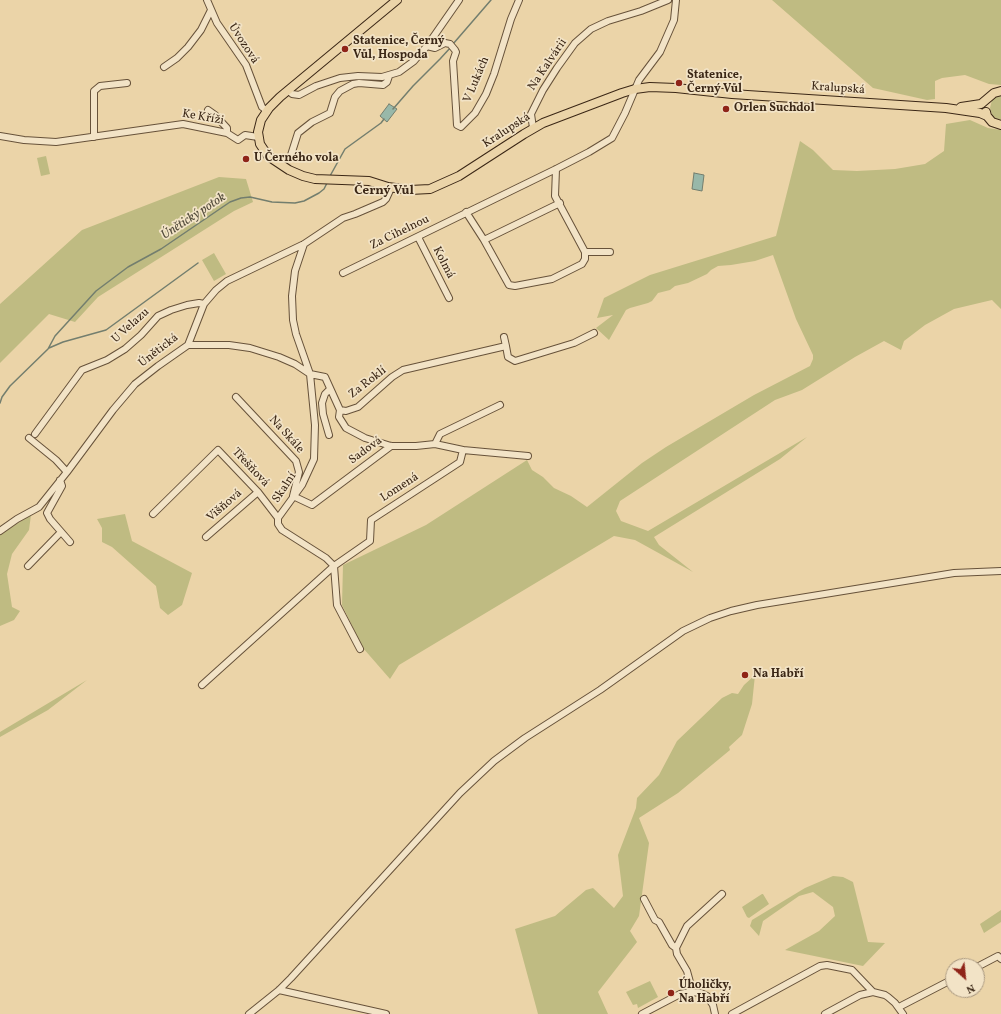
<!DOCTYPE html>
<html>
<head>
<meta charset="utf-8">
<style>
	body { margin:0 }
	#map { position:relative; width:1001px; height:1014px; overflow:hidden; background:#ebd4a8; font-family:Vollkorn,serif }
	canvas { display:block }
	.north { position:absolute; left:945px; top:958px; width:40px; height:40px; box-sizing:border-box; background:#f2e3c6; border:1px solid #a99880; border-radius:50%; rotate:153deg; font-size:11px; font-weight:700; line-height:16px; text-align:center; color:#3b2716 }
	.north::after { content:''; display:block; margin:auto; width:14px; height:18px; background:#8f2418; clip-path:polygon(50% 0,100% 100%,50% 72%,0 100%) }
</style>
</head>
<body>
<div id="map">
<canvas width="1001" height="1014"></canvas>
<div class="north">N</div>
</div>
<script>
const ctx = document.querySelector('canvas').getContext('2d');
ctx.lineJoin = 'round';
function fillPath(path, color) {
  ctx.fillStyle = color;
  ctx.fill(path, 'evenodd');
}
function shape(rows) {
  const path = new Path2D();
  for (const r of rows) {
    path.moveTo(r[0], r[1]);
    for (let i = 2; i < r.length; i += 2) path.lineTo(r[i], r[i + 1]);
  }
  return path;
}
function stroke(path, color, width, dash) {
  ctx.strokeStyle = color;
  ctx.lineWidth = width;
  ctx.lineCap = dash ? 'butt' : 'round';
  ctx.setLineDash(dash || []);
  ctx.stroke(path);
}
function write(font, color, halo, rows, align = 'center') {
  ctx.font = font + ' Vollkorn,serif';
  ctx.lineWidth = 3.5;
  ctx.setLineDash([]);
  ctx.textBaseline = 'middle';
  ctx.strokeStyle = halo;
  ctx.fillStyle = color;
  for (const [text, x, y, turn = 0] of rows) {
    ctx.save();
    ctx.translate(x, y);
    ctx.rotate((+turn || 0) * Math.PI / 180);
    ctx.textAlign = isNaN(turn) ? turn : align;
    if (halo) ctx.strokeText(text, 0, 0);
    ctx.fillText(text, 0, 0);
    ctx.restore();
  }
}
const green = shape([
	[772,0,1001,0,1001,85,989,84,965,75,942,78,935,81,935,99,927,100,873,88],
	[1001,95,1001,120,993,117,990,108,992,100,997,96],
	[970,120,988,128,1001,130,1001,309,992,300,954,309,925,325,904,341,901,350,884,341,855,357,802,390,775,400,620,501,616,511,621,521,648,531,807,437,780,459,654,537,659,545,693,572,635,540,614,536,399,665,390,679,363,648,342,605,343,565,426,525,527,460,532,470,543,477,554,488,571,496,587,507,642,463,666,447,754,395,810,366,813,359,813,355,796,319,773,255,755,261,731,265,718,266,711,270,707,274,688,283,675,286,670,290,658,293,652,301,648,303,630,308,626,310,609,340,596,328,613,315,597,318,604,298,650,275,776,236,800,141,813,150,833,170,857,171,895,169,925,164,944,151,946,124],
	[46,156,50,174,41,176,37,158],
	[219,177,246,179,253,202,234,211,98,297,75,322,49,314,0,363,0,304,82,230],
	[214,253,226,274,214,281,202,260],
	[125,514,132,541,192,573,182,605,168,615,160,608,156,586,112,547,102,542,102,528,97,519],
	[31,515,29,530,12,554,7,574,12,607,20,611,14,620,0,626,0,534],
	[755,675,752,704,742,735,729,747,730,750,678,793,639,818,649,843,639,916,630,931,637,942,598,992,608,1014,538,1014,515,929,555,916,586,890,593,888,614,908,623,896,618,855,636,808,637,798,659,775,677,741,722,698,732,693,738,694,744,685],
	[87,680,48,710,0,737,0,732],
	[833,876,843,877,853,882,868,942,885,943,863,966,785,950,819,931,835,916,833,907,813,892,799,896,763,921,759,936,750,926,752,920,805,888],
	[762,894,763,894,769,904,749,918,747,917,742,907],
	[1001,910,1001,922,984,933,980,924],
	[650,981,658,997,638,1008,637,1004,633,1005,626,992]
]);
const water = shape([
	[389,104,397,109,387,122,380,116,389,104],
	[694,173,704,175,702,191,692,189,694,173]
]);
const stream = shape([
	[453,44,491,0],
	[393,109,413,86,440,59,451,47],
	[330,176,345,149,381,123,384,119],
	[49,348,63,342,106,330,198,263],
	[0,403,2,397,10,386,48,349,55,336,96,291,128,267,161,249,230,202,241,198,250,197,272,202,295,203,304,201,319,193,324,189,327,183]
]);
const minor = shape([
	[207,0,217,23,246,65,262,107,267,111],
	[427,46,435,48,445,43,450,44,455,50,456,52,453,61,456,108,457,125,461,127,475,113,486,94,494,74,511,19,519,0],
	[164,67,177,58,188,47,201,30,211,10],
	[288,90,292,94,299,95,316,86,340,78,358,76,382,77,399,72,414,61,427,46,459,0],
	[208,110,215,115,227,128,227,133],
	[533,128,531,114,543,90,557,68,575,43,591,29,608,21,641,11,668,0],
	[0,136,24,140,56,142,183,124,227,133,238,140,245,135,258,137],
	[94,137,94,91,100,86,127,83],
	[291,155,298,133,312,122,330,113,335,97,340,91,353,84,359,83,383,85,387,82,389,76],
	[466,212,484,240,509,285,515,286,552,279,582,264,585,259,585,252,555,196,556,169],
	[418,237,449,298],
	[484,240,560,203],
	[304,244,295,271,292,296,293,320,296,334,310,374,315,425,314,459,302,485,278,518,278,524,282,530,326,558,334,566],
	[585,252,610,252],
	[343,273,556,169,589,152,612,138,625,113,639,80,660,52,674,20,676,0],
	[504,337,506,346],
	[188,345,229,345,250,348,279,357,295,364,310,374,325,377,340,410,346,411,358,407,392,377,403,370,506,346,508,357,515,361,574,343,594,333],
	[236,397,296,461,299,472,293,496,312,505,391,446],
	[35,434,82,370,107,360,125,349,141,335,158,316,171,310,187,305,199,303,204,304],
	[329,435,323,414,322,403,325,394,330,389],
	[29,438,56,460,67,472],
	[435,444,440,434,500,405],
	[463,450,528,456],
	[60,480,62,486,47,513,50,519,70,542],
	[153,514,218,450,258,492,278,518],
	[0,531,17,519,39,507,67,472,113,410,135,384,158,366,188,345,204,304,216,290,227,281,304,244,343,218,355,214,383,202,386,199,391,188],
	[206,537,258,492],
	[28,566,61,532],
	[334,566,337,605,360,649],
	[202,685,334,566,370,541,371,520,460,462,463,450,435,444,416,446,391,446,365,438,346,428,339,417,340,410],
	[644,899,655,920,659,922,672,945,676,948,677,954,687,971,690,982,690,992],
	[676,948,687,926,722,894],
	[977,967,998,956,1001,959],
	[279,990,386,1014],
	[899,1007,953,979],
	[249,1014,279,990,291,978,460,793,494,761,525,738,600,690,683,631,710,618,731,611,757,605,954,573,1001,571],
	[642,1014,680,994,690,992,701,993,707,996,713,1005,715,1014],
	[732,1014,820,966,827,965,852,970,873,992],
	[825,1014,860,995,873,992,885,995,888,997,895,1003,903,1014]
]);
const major = shape([
	[397,0,280,97,269,108,261,120,258,132,260,144,268,156,289,170,303,176,315,179,369,181,388,187,410,190,430,189,459,176,524,134,543,123,622,93,635,89,650,87,676,88,732,94,946,108,980,113,987,116],
	[961,107,981,104,994,93,1001,91],
	[986,112,987,116,992,122,1001,125]
]);
const markers = [
	[345,49,4,"#8f2418"],
	[679,83,4,"#8f2418"],
	[726,109,4,"#8f2418"],
	[246,159,4,"#8f2418"],
	[745,675,4,"#8f2418"],
	[671,993,4,"#8f2418"]
];
const poiNames = [
	["Statenice, Černý",353,42],
	["Vůl, Hospoda",353,56],
	["Statenice,",687,76],
	["Černý Vůl",687,90],
	["Orlen Suchdol",734,109],
	["U Černého vola",254,159],
	["Na Habří",753,675],
	["Úholičky,",679,986],
	["Na Habří",679,1000]
];
const streetNames = [
	["Úvozová",243,44,57],
	["Na Kalvárii",548,65,-56],
	["V Lukách",477,80,-67],
	["Kralupská",838,89,4],
	["Ke Kříži",203,118,10],
	["Kralupská",507,131,-33],
	["Za Cihelnou",400,233,-26],
	["Kolmá",443,263,63],
	["U Velazu",131,326,-42],
	["Únětická",159,351,-38],
	["Za Roklí",368,383,-38],
	["Na Skále",286,435,48],
	["Sadová",366,451,-36],
	["Třešňová",250,468,47],
	["Skalní",285,488,-57],
	["Lomená",400,488,-33],
	["Višňová",225,506,-41]
];
const neighbourhoodNames = [
	["Černý Vůl",384,192]
];
const waterNames = [
	["Únětický potok",194,217,-33]
];
fillPath(green, '#bfbb82');
fillPath(water, '#98b8a9');
stroke(water, '#737e6e', 1);
stroke(stream, '#737e6e', 1.5);
stroke(minor, '#67523a', 8);
stroke(major, '#3b2716', 10);
stroke(minor, '#f2e3c6', 6);
stroke(major, '#ebd4a8', 8);
for (const [x, y, r, color] of markers) {
  const dot = new Path2D();
  dot.arc(x, y, r, 0, 2 * Math.PI);
  ctx.fillStyle = color;
  ctx.fill(dot);
  stroke(dot, '#f2e3c6', 1.5);
}
write('bold 12px', '#3b2716', '#f2e3c6', poiNames, 'left');
write('12px', '#3b2716', '#f2e3c6', streetNames);
write('bold 13px', '#3b2716', '#f2e3c6', neighbourhoodNames);
write('italic 13px', '#524b3b', '#f2e3c6', waterNames);
</script>
</body>
</html>
